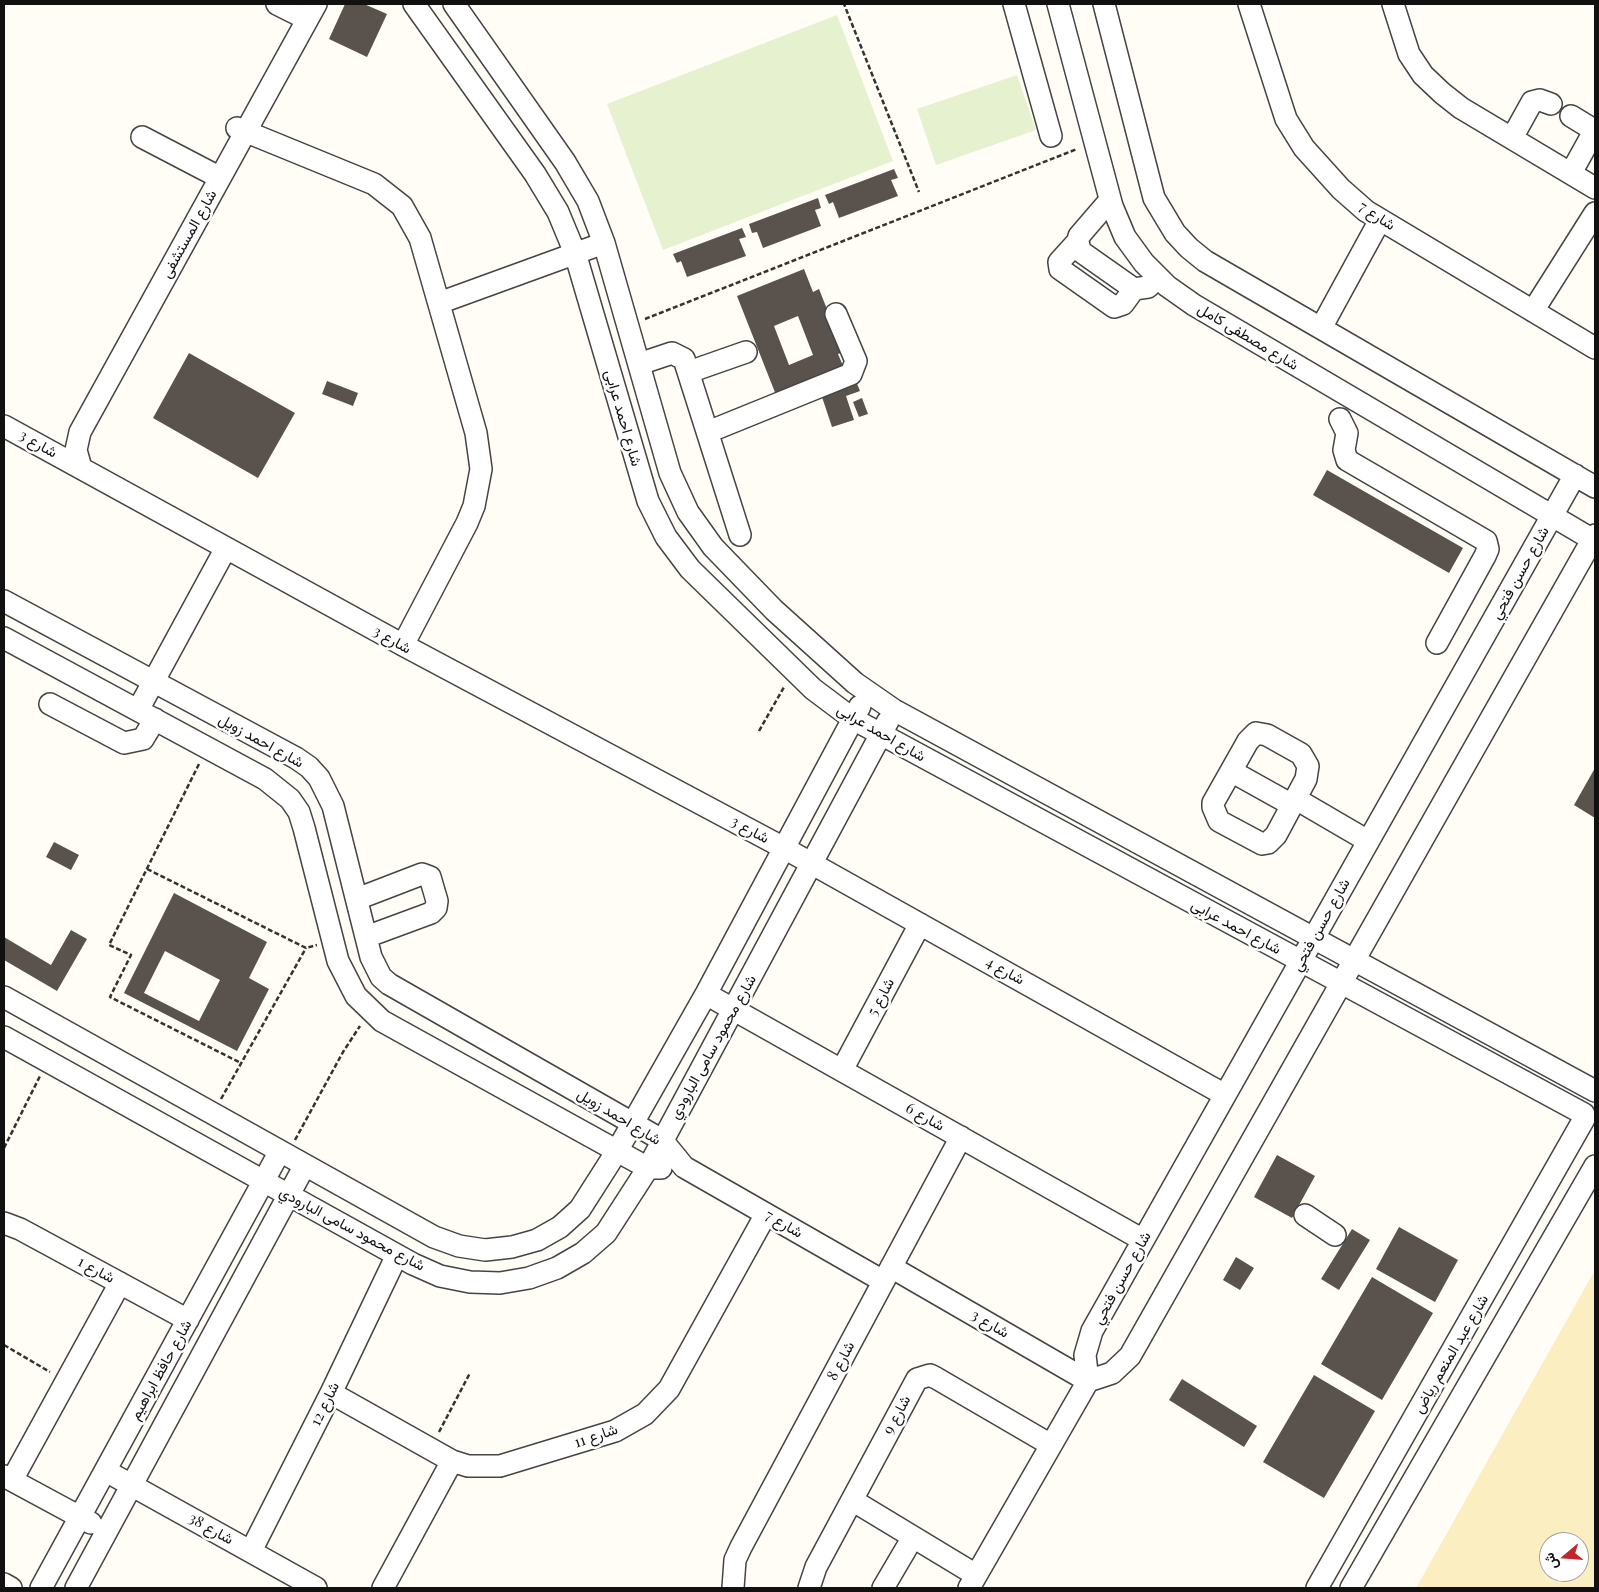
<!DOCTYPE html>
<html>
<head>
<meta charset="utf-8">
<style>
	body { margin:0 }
	#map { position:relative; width:1599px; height:1592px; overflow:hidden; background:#fffdf5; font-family:"Playfair Display",Vazirmatn,serif }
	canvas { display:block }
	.frame { position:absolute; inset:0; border:5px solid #111; pointer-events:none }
	.north { position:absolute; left:1539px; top:1532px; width:50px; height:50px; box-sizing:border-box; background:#fff; border:1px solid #a0a0a0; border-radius:50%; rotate:252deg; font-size:14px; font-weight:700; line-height:20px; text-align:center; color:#111 }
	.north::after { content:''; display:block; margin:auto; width:18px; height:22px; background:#c4262e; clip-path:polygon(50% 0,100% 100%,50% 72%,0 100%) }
</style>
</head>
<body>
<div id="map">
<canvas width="1599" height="1592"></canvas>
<div class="frame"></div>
<div class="north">ش</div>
</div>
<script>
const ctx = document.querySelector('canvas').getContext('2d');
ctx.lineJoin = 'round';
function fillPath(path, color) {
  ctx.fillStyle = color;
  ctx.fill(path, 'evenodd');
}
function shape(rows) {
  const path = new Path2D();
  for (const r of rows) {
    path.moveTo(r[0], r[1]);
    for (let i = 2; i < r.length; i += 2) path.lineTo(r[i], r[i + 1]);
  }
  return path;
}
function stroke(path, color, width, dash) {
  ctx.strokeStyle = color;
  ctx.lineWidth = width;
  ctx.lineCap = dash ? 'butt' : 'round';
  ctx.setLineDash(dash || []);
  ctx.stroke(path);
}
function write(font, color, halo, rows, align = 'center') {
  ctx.font = font + ' "Playfair Display",Vazirmatn,serif';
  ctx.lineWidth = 5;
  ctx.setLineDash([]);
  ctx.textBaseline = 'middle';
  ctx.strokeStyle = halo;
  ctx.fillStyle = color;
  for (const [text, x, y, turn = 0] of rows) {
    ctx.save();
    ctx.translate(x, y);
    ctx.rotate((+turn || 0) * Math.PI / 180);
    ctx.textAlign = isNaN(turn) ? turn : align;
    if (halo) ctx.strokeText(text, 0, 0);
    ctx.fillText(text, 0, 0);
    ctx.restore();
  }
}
const sand = shape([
	[1595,1270,1595,1588,1416,1588],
	[1549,1542,1579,1542,1579,1572,1549,1572]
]);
const pitch = shape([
	[837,15,893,161,663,250,607,104],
	[1017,75,1036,130,936,165,917,109]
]);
const building = shape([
	[345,4,364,4,387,14,367,57,329,39],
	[894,169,898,178,891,180,898,196,839,218,833,202,829,204,825,195],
	[818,198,821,208,815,210,821,226,763,248,757,232,752,233,749,224],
	[742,228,746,237,739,239,746,256,687,277,681,261,677,263,673,254],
	[804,269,813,292,819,289,844,352,838,354,844,368,776,395,737,296],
	[798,316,813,355,789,365,774,326],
	[189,353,295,413,258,478,153,418],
	[327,381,358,393,353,406,322,394],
	[856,381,860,391,846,396,854,420,832,427,821,394],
	[862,398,868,414,859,417,853,402],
	[1327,470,1463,548,1449,573,1313,495],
	[1595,768,1595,818,1574,805],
	[54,842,79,855,71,870,46,857],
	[174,893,267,942,249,978,269,989,237,1051,124,993],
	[165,951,220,980,199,1021,144,993],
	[71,930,87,939,57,991,4,960,4,937,51,965],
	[1277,1155,1315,1176,1292,1218,1254,1197],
	[1399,1227,1458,1260,1435,1302,1376,1269],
	[1352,1229,1370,1240,1339,1290,1321,1279],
	[1236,1257,1254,1268,1240,1290,1223,1280],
	[1372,1277,1433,1313,1382,1400,1321,1364],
	[1314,1375,1375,1411,1324,1498,1263,1462],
	[1182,1379,1257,1426,1244,1447,1169,1400]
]);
const path = shape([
	[846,4,844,4,919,192],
	[645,319,1077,149],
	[759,731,784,687],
	[199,764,109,945,131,955,110,997,241,1063],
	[147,869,306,948,317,945],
	[221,1099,306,948],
	[295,1140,343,1052,360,1026],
	[4,1148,40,1076],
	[4,1345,50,1372],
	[439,1432,470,1373]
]);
const minor = shape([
	[277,4,299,15],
	[414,4,535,174,558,212,575,253,648,501,666,537,690,569,813,689,853,719,1584,1114],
	[454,4,565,162,588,201,604,243,670,473,688,512,713,547,774,610,855,683,894,710,1595,1091],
	[1014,4,1051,136],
	[1058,4,1112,206,1125,237,1144,263,1167,286,1194,305,1595,541],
	[1104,4,1154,198,1175,233,1189,248,1205,261,1595,487],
	[1249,4,1286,119,1304,148,1341,189,1366,211,1595,348],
	[1393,4,1409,54,1423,75,1442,93,1461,108,1595,188],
	[237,128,374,184,402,206,420,238,476,433,481,469,474,506,467,523,403,645],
	[142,137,211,173],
	[1512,138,1532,102,1540,100,1551,104],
	[1571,173,1592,135,1589,127,1571,116],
	[1110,200,1079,236,1078,241,1080,251,1134,289,1148,287,1158,277],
	[1078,241,1059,262,1060,269,1114,307,1123,304,1134,289],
	[439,303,604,243],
	[1533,311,1595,213],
	[1321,328,1380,220],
	[639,364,672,353,684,359,740,535],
	[689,372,746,352],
	[1340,419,1347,433,1344,450,1347,460,1486,541,1488,549,1485,556,1437,643],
	[4,426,403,645,784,848,1225,1095],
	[708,432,851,374,856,361,836,314],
	[81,468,76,450,80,432,316,4],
	[4,601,296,758,309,767,319,778,333,806,371,957,381,977,389,984,662,1140,684,1167,883,1281],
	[4,638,265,779,290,799,299,812,304,828,338,961,356,996,382,1021,648,1168,661,1168],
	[50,704,124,743,143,739,155,719],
	[138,710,226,548],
	[1256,733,1267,735,1301,754,1308,766,1306,779,1276,835,1268,843,1262,844,1219,821,1213,807,1213,803,1248,741,1256,733],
	[1231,771,1292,805],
	[1296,799,1368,841],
	[357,899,422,874,430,877,437,901,436,908,431,913,366,937],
	[706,994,1143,1240],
	[4,997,434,1237,459,1246,485,1250,512,1247,537,1240,560,1227,580,1209,617,1151,706,994,860,706],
	[4,1037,413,1264,440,1276,470,1282,500,1283,529,1278,557,1268,583,1253,606,1233,648,1168,888,721],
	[842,1070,920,924],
	[1305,1215,1335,1235],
	[4,1223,20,1229,188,1320],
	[891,1267,1088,1381],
	[1088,1381,1112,1373,1130,1356,1595,535],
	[331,1393,452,1461,468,1466,500,1466,615,1431,645,1414,669,1389,766,1214],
	[106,1471,316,1588],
	[4,1476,91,1523],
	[12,1480,120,1283],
	[852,1500,976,1575],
	[251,1551,331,1393,397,1255],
	[4,1584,11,1588],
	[41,1588,280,1151],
	[76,1588,305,1165],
	[383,1588,452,1461],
	[733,1588,735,1560,741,1547,961,1137],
	[809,1588,816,1567,917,1379,930,1375,936,1378,1051,1445],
	[883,1588,913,1537],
	[969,1588,1088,1381,1085,1355,1092,1331,1575,475],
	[1317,1588,1584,1119],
	[1351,1588,1595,1166]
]);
const streetNames = [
	["شارع 7",1377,216,33],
	["شارع المستشفى",189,234,-61],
	["شارع مصطفى كامل",1248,337,31],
	["شارع احمد عرابى",623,418,74],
	["شارع 3",38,444,29],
	["شارع حسن فتحي",1520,573,-61],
	["شارع 3",392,640,29],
	["شارع احمد عرابى",881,733,30],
	["شارع احمد زويل",261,741,29],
	["شارع 3",750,830,28],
	["شارع حسن فتحي",1321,925,-61],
	["شارع احمد عرابى",1236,927,28],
	["شارع 4",1005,971,29],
	["شارع 5",881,997,-62],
	["شارع محمود سامى البارودي",713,1047,-61],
	["شارع احمد زويل",619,1117,31],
	["شارع 6",925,1117,29],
	["شارع 7",784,1224,30],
	["شارع محمود سامى البارودي",352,1229,28],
	["شارع 1",96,1270,28],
	["شارع حسن فتحي",1122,1278,-61],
	["شارع 3",990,1324,30],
	["شارع عبد المنعم رياض",1451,1354,-60],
	["شارع 8",841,1361,-62],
	["شارع حافظ ابراهيم",161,1370,-61],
	["شارع 12",325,1404,-64],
	["شارع 9",897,1415,-62],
	["شارع 11",596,1436,-19],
	["شارع 38",211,1529,29]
];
fillPath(sand, '#fbeec1');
fillPath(pitch, '#e6f2cf');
fillPath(building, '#5a524d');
stroke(minor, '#444', 24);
stroke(path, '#333', 2.5, [5, 2.5]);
stroke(minor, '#fff', 21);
write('15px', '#111', '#fff', streetNames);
</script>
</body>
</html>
